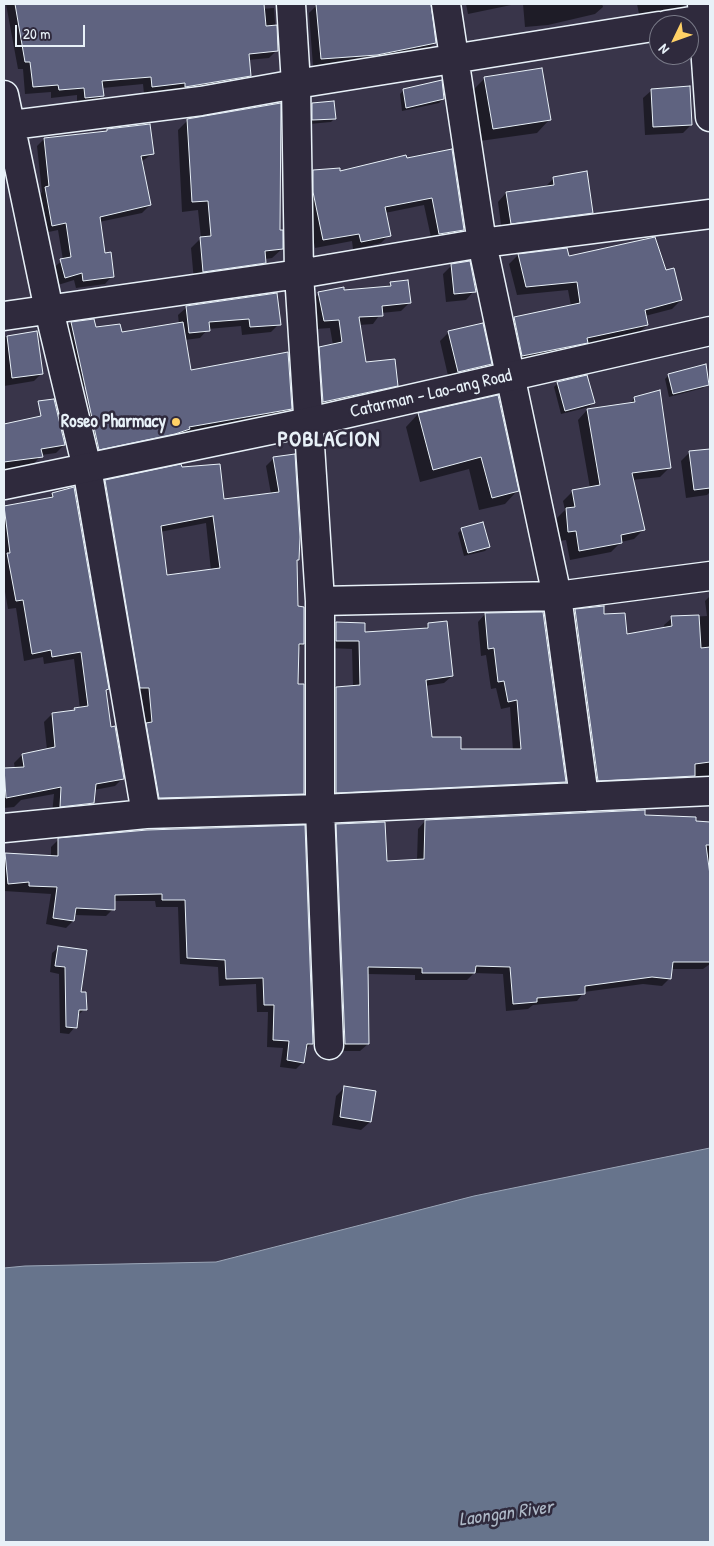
<!DOCTYPE html>
<html>
<head>
<meta charset="utf-8">
<style>
	body { margin:0 }
	#map { position:relative; width:714px; height:1546px; overflow:hidden; background:#39354a; font-family:"Patrick Hand",sans-serif }
	canvas { display:block }
	.frame { position:absolute; inset:0; border:5px solid #e8f1f8; pointer-events:none }
	.north { position:absolute; left:649px; top:15px; width:50px; height:50px; box-sizing:border-box; background:#2f2a3d; border:1px solid #797a88; border-radius:50%; rotate:228deg; font-size:14px; font-weight:700; line-height:20px; text-align:center; color:#e8f1f8 }
	.north::after { content:''; display:block; margin:auto; width:18px; height:22px; background:#ffd166; clip-path:polygon(50% 0,100% 100%,50% 72%,0 100%) }
	.scale { position:absolute; left:15px; top:25px; width:70px; height:22px; box-sizing:border-box; border:2px solid #e8f1f8; border-top:0; padding-left:6px; font-size:15px; line-height:18px; white-space:nowrap; color:#e8f1f8; -webkit-text-stroke:4px #2f2a3d; paint-order:stroke }
</style>
</head>
<body>
<div id="map">
<canvas width="714" height="1546"></canvas>
<div class="frame"></div>
<div class="north">N</div>
<div class="scale">20 m</div>
</div>
<script>
const ctx = document.querySelector('canvas').getContext('2d');
ctx.lineJoin = 'round';
function fillPath(path, color) {
  ctx.fillStyle = color;
  ctx.fill(path, 'evenodd');
}
function shape(rows) {
  const path = new Path2D();
  for (const r of rows) {
    path.moveTo(r[0], r[1]);
    for (let i = 2; i < r.length; i += 2) path.lineTo(r[i], r[i + 1]);
  }
  return path;
}
function stroke(path, color, width, dash) {
  ctx.strokeStyle = color;
  ctx.lineWidth = width;
  ctx.lineCap = dash ? 'butt' : 'round';
  ctx.setLineDash(dash || []);
  ctx.stroke(path);
}
function write(font, color, halo, rows, align = 'center') {
  ctx.font = font + ' "Patrick Hand",sans-serif';
  ctx.lineWidth = 5;
  ctx.setLineDash([]);
  ctx.textBaseline = 'middle';
  ctx.strokeStyle = halo;
  ctx.fillStyle = color;
  for (const [text, x, y, turn = 0] of rows) {
    ctx.save();
    ctx.translate(x, y);
    ctx.rotate((+turn || 0) * Math.PI / 180);
    ctx.textAlign = isNaN(turn) ? turn : align;
    if (halo) ctx.strokeText(text, 0, 0);
    ctx.fillText(text, 0, 0);
    ctx.restore();
  }
}
const water = shape([
	[710,1148,710,1542,4,1542,4,1268,25,1266,216,1262,474,1196,710,1148]
]);
const shadow = shape([
	[6,4,206,4,207,13,274,8,277,50,269,58,248,60,250,76,242,83,144,94,143,84,102,88,102,95,95,103,77,105,77,95,51,98,51,92,25,94,23,69,18,69],
	[334,4,430,4,435,43,427,51,368,62,313,66,309,13,317,5],
	[466,4,516,4,468,14],
	[523,4,602,4,603,7,595,14,548,25,525,27],
	[637,4,686,4,677,13,640,19],
	[485,78,549,120,537,133,480,141,472,91],
	[404,90,443,99,439,103,402,111,400,94],
	[652,90,691,125,683,133,645,135,643,98],
	[312,104,335,118,331,122,309,124,308,108],
	[188,120,279,232,282,249,272,258,265,259,265,262,255,272,194,281,191,248,201,238,198,210,182,212,178,130],
	[107,130,152,154,141,162,150,205,142,213,99,222,104,255,112,276,105,284,76,288,74,280,58,285,53,268,63,260,58,230,44,233,38,196,42,192,37,146,44,139,105,133],
	[405,156,463,230,455,238,432,242,424,205,385,213,389,235,381,243,353,249,352,241,315,248,306,201,305,180,314,172,339,173],
	[554,178,592,213,584,221,502,232,498,202,506,193,545,187],
	[566,249,568,257,665,272,681,300,672,309,645,316,647,325,638,334,584,345,577,351,513,365,505,327,514,318,571,306,568,290,517,295,509,264,518,255],
	[452,265,474,291,466,300,446,302,443,274],
	[391,283,410,302,401,311,381,313,373,324,359,325,365,363,396,385,387,394,314,410,311,357,320,348,333,345,330,328,315,329,310,302,319,294,386,288],
	[187,307,279,324,271,332,242,335,241,326,208,329,200,338,185,340,190,372,291,409,282,418,90,458,81,422,90,413,108,411,104,384,73,388,62,332,71,323,93,320,95,328,121,333,179,324,178,315],
	[449,332,490,364,482,373,449,380,440,341],
	[36,333,42,373,34,381,4,386,4,337],
	[669,375,707,384,703,388,669,397,665,379],
	[558,383,593,403,589,407,561,414,554,387],
	[497,397,517,491,505,504,479,510,469,469,420,482,406,427,418,414],
	[635,398,670,467,660,477,632,480,643,530,634,539,621,542,611,552,570,560,566,540,559,541,557,518,565,510,563,501,573,491,590,488,578,420,587,410,628,405],
	[16,426,64,445,56,453,41,455,33,465,4,470,4,427],
	[710,450,710,492,707,495,686,498,681,461,689,453],
	[274,458,298,560,296,562,297,607,303,643,298,649,297,686,303,793,295,801,152,805,141,695,133,695,98,489,106,481,223,500,271,494,266,466],
	[206,523,211,571,166,576,160,532],
	[73,489,108,689,105,692,110,728,123,778,115,786,94,790,93,803,85,811,52,814,54,794,21,800,14,807,4,808,4,769,15,769,14,763,22,755,47,750,44,722,52,714,72,712,80,709,74,659,44,664,43,657,24,661,16,608,8,609,4,586,4,506,48,499,52,495],
	[462,529,489,547,485,551,464,556,458,533],
	[710,596,710,783,590,788,568,618,575,611,602,607,603,616,626,635,665,629,664,625,672,618,707,616,705,601],
	[485,614,565,782,557,789,328,800,328,695,336,688,353,687,352,649,328,648,328,631,336,623,364,634,424,630,428,625,452,676,444,683,425,686,431,739,460,750,513,751,510,707,501,709,496,688,491,689,486,655,481,656,478,622],
	[644,816,710,823,710,964,703,969,671,969,670,978,662,986,643,984,584,992,577,1001,533,1005,528,1009,506,1011,503,974,474,973,467,980,415,980,415,975,367,974,368,1044,360,1051,338,1051,329,833,337,825,386,862,417,860,418,829,425,821],
	[304,826,312,1043,304,1051,303,1062,296,1069,280,1067,283,1048,267,1047,268,1012,257,1012,256,984,219,986,218,967,180,964,178,907,156,907,155,901,114,901,113,909,106,916,74,915,73,921,66,928,46,924,51,894,4,891,4,853,51,856,51,847,58,840],
	[59,947,85,1009,77,1016,75,1027,69,1034,60,1033,59,974,50,972,52,953],
	[345,1087,370,1122,361,1130,332,1125,336,1096]
]);
const building = shape([
	[15,4,264,4,266,26,277,25,278,51,249,54,251,76,185,87,185,83,152,87,151,77,102,81,104,96,85,98,84,88,59,90,58,85,33,87,30,62,25,62,15,4],
	[316,4,431,4,436,43,377,55,321,59,316,4],
	[542,68,551,120,493,129,484,77,542,68],
	[442,80,444,99,406,108,403,89,442,80],
	[690,86,692,125,653,127,651,89,690,86],
	[334,101,336,119,312,120,312,103,334,101],
	[281,103,280,230,283,230,283,249,265,251,266,263,203,272,200,237,211,236,208,201,192,202,187,119,281,103],
	[150,124,154,154,141,156,151,205,100,217,105,253,111,252,114,277,83,281,82,273,65,278,60,259,71,257,66,223,52,226,45,187,49,186,44,138,107,131,107,129,150,124],
	[452,149,464,230,439,234,432,198,385,207,391,236,361,242,359,234,323,240,313,192,313,170,340,168,340,171,406,155,407,158,452,149],
	[587,171,593,213,511,224,506,192,554,185,553,177,587,171],
	[655,237,666,270,674,268,682,300,645,310,648,325,587,338,588,343,522,356,514,317,580,303,577,282,526,287,518,254,567,248,569,256,655,237],
	[470,261,476,292,454,294,451,264,470,261],
	[408,280,411,303,382,306,383,316,359,317,366,362,395,359,398,386,323,402,319,347,342,342,339,320,324,321,318,292,344,287,344,290,391,286,390,282,408,280],
	[277,293,281,325,250,327,249,319,209,322,210,331,189,333,186,306,277,293],
	[94,319,96,327,120,324,122,332,183,322,191,370,288,352,292,409,189,427,190,429,175,434,99,450,71,322,94,319],
	[483,323,492,364,458,372,448,331,483,323],
	[37,331,43,374,12,378,7,336,37,331],
	[706,364,709,385,673,394,668,374,706,364],
	[587,375,595,403,565,411,557,382,587,375],
	[660,390,671,468,632,473,645,530,621,535,622,543,579,551,576,531,568,532,566,508,575,507,572,490,600,485,587,409,635,402,634,397,660,390],
	[498,395,519,491,492,498,481,457,433,470,418,413,498,395],
	[54,399,65,445,41,449,43,457,4,462,4,424,41,416,38,401,54,399],
	[710,449,710,488,694,490,689,451,710,449],
	[295,454,300,537,299,560,297,560,298,606,304,607,304,644,299,644,298,684,304,684,304,794,159,798,146,723,152,722,149,688,140,688,105,480,181,464,182,467,220,464,224,499,279,492,273,457,295,454],
	[213,516,220,568,167,575,161,526,213,516],
	[74,487,109,689,106,690,111,727,115,726,124,779,96,784,94,803,60,807,61,787,6,798,4,768,24,767,22,754,55,747,52,713,75,710,74,708,88,706,81,652,52,657,51,650,32,654,23,600,16,601,7,553,10,553,4,506,53,497,52,493,74,487],
	[483,522,490,547,468,553,461,528,483,522],
	[604,606,604,614,625,613,627,634,672,626,671,616,699,615,701,648,710,647,710,762,695,764,695,776,598,781,575,609,604,606],
	[543,612,566,782,336,793,336,687,360,685,359,641,336,641,336,622,365,623,365,632,428,628,428,623,447,621,453,676,426,680,432,737,461,737,461,749,521,749,517,700,508,702,504,681,498,682,494,648,488,649,485,613,543,612],
	[645,810,645,815,696,817,696,821,710,822,710,845,706,845,710,875,710,962,673,962,671,979,652,977,585,986,585,994,537,998,537,1002,513,1004,510,967,476,966,475,973,422,973,422,968,368,967,369,1044,345,1044,336,824,385,822,387,861,424,859,425,820,645,810],
	[305,825,313,1044,307,1044,304,1063,287,1060,289,1041,273,1040,274,1005,264,1005,263,978,226,979,225,960,187,958,185,900,162,900,162,894,115,895,115,910,76,908,74,921,53,918,57,887,29,886,29,882,8,884,5,853,58,856,58,838,147,830,305,825],
	[58,946,87,950,81,992,86,992,87,1010,79,1010,77,1028,66,1027,65,967,55,966,58,946],
	[344,1086,376,1091,371,1122,340,1117,344,1086]
]);
const minor = shape([
	[291,4,296,84,299,274,320,601,320,809,329,1045],
	[446,4,482,243,557,596,584,797],
	[702,4,710,117],
	[666,25,710,18],
	[4,95,49,310,87,468,146,814],
	[4,126,201,101,296,84,659,26],
	[4,316,299,274,482,243,710,214],
	[320,601,557,596,710,576],
	[4,828,146,814,320,809,710,791]
]);
const major = shape([
	[4,485,309,422,710,331]
]);
const markers = [
	[176,422,5,"#ffd166"]
];
const streetNames = [
	["Catarman - Lao-ang Road",431,394,-13]
];
const poiNames = [
	["Roseo Pharmacy",166,422]
];
const waterNames = [
	["Laongan River",506,1514,-8]
];
const districtNames = [
	["POBLACION",329,440]
];
fillPath(water, '#67748c');
stroke(water, '#9ba6b7', 1);
fillPath(shadow, '#0007');
fillPath(building, '#5f6380');
stroke(building, '#e8f1f8', 1);
stroke(minor, '#e8f1f8', 31);
stroke(major, '#e8f1f8', 31);
stroke(minor, '#2f2a3d', 28);
stroke(major, '#2f2a3d', 28);
for (const [x, y, r, color] of markers) {
  const dot = new Path2D();
  dot.arc(x, y, r, 0, 2 * Math.PI);
  ctx.fillStyle = color;
  ctx.fill(dot);
  stroke(dot, '#2f2a3d', 2);
}
write('18px', '#e8f1f8', '#2f2a3d', streetNames);
write('bold 18px', '#e8f1f8', '#2f2a3d', poiNames, 'right');
write('italic 19px', '#aeb9c7', '#2f2a3d', waterNames);
ctx.letterSpacing = '1px';
write('bold 22px', '#e8f1f8', '#2f2a3d', districtNames);
ctx.letterSpacing = '0px';
</script>
</body>
</html>
